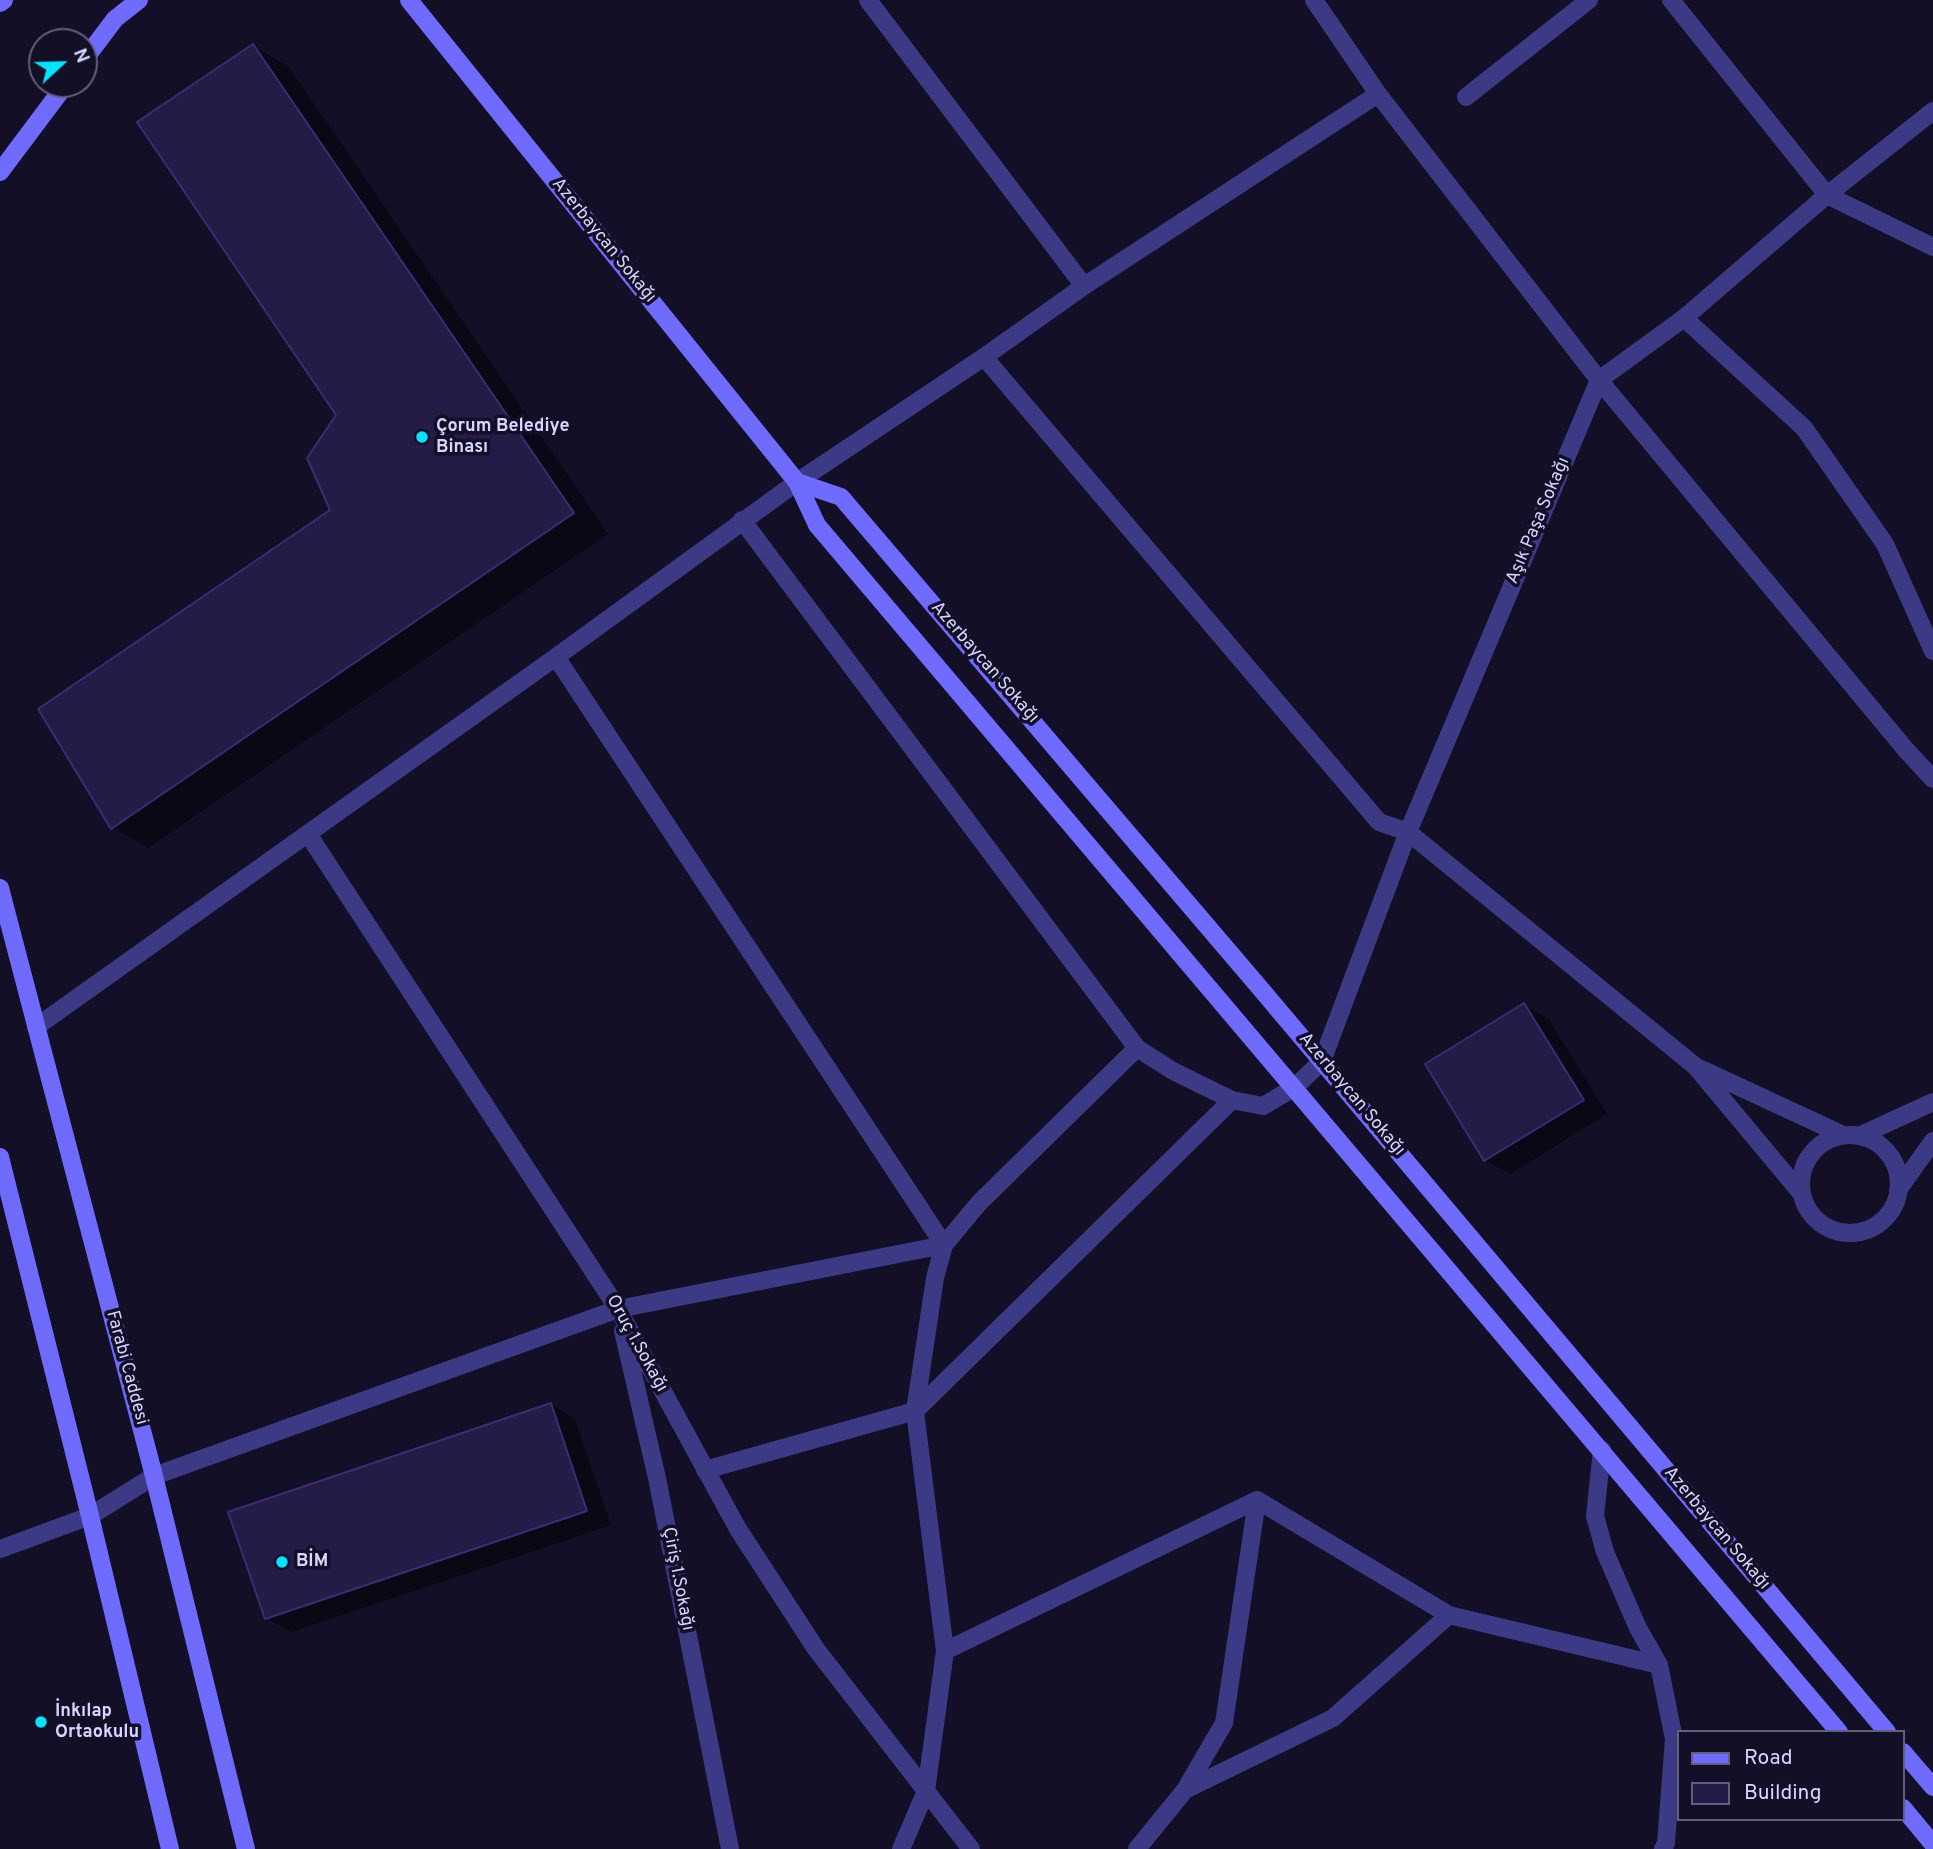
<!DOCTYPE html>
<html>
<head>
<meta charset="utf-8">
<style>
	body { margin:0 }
	#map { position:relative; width:1933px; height:1849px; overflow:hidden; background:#130f26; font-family:Overpass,sans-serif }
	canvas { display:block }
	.legend { position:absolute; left:1677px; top:1730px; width:228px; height:91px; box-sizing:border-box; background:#130f26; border:2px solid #625e7d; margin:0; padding:9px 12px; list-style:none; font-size:21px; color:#d9d4ff }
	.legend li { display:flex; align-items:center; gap:14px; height:35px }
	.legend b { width:35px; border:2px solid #625e7d }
	.north { position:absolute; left:28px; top:28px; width:70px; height:70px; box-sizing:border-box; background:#130f26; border:2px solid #625e7d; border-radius:50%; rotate:68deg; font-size:19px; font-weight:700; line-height:28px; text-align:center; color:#d9d4ff }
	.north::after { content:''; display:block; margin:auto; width:24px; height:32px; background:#00e5ff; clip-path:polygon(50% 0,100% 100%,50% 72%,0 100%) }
</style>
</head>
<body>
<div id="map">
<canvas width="1933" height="1849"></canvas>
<ul class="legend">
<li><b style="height:9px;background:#6f6bff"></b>Road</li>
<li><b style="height:19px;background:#241b47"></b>Building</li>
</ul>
<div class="north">N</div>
</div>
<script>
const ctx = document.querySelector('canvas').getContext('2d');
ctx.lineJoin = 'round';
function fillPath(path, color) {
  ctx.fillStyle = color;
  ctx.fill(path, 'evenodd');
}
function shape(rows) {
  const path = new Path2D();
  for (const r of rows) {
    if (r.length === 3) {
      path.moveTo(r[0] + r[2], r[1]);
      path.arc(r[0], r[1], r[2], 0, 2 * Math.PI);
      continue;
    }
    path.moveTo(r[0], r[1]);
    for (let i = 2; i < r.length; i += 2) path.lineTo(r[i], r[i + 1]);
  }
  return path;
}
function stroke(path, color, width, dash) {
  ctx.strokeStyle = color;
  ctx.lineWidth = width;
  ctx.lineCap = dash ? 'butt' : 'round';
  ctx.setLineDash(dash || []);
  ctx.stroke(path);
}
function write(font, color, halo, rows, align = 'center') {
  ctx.font = font + ' Overpass,sans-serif';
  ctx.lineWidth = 7;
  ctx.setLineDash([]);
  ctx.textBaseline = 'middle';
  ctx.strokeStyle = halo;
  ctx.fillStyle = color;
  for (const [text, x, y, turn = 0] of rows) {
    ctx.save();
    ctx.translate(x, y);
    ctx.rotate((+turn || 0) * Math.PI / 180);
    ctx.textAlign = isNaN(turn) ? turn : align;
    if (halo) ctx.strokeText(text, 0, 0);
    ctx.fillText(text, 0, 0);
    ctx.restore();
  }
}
const shadow = shape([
	[253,46,289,67,608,534,148,848,113,827,332,511,338,415],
	[1524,1005,1549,1019,1607,1114,1510,1174,1486,1160],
	[551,1405,575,1419,611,1525,291,1632,266,1618]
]);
const building = shape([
	[253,44,574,513,111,829,38,709,330,510,307,458,336,415,137,122,253,44],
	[1524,1003,1584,1100,1484,1161,1425,1064,1524,1003],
	[551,1403,587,1511,265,1619,228,1512,551,1403]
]);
const lane = shape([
	[1671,0,1827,195],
	[1466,97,1589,0],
	[1684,318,1804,428,1885,544,1933,651]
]);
const street = shape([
	[868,0,1084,286],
	[1314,0,1378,94,1599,380,1906,750,1933,779],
	[1827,195,1933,247],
	[984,357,1379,822,1408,832,1695,1066,1801,1193],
	[742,520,1137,1048,1173,1071,1232,1100,1263,1106,1295,1087,1322,1061,1408,832,1599,380,1684,318,1827,195,1933,111],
	[308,834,618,1309,738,1529,816,1649,971,1849],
	[36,1027,556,657,797,482,984,357,1084,286,1378,94],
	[1701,1069,1843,1135],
	[1850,1184,49],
	[1859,1136,1933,1102],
	[1898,1190,1933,1141],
	[623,1331,657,1478,730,1849],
	[1602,1450,1595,1516,1605,1552,1638,1628,1659,1665,1674,1739,1666,1843,1663,1849],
	[705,1470,915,1411,1232,1100],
	[1257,1500,1449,1615,1659,1665],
	[0,1549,90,1516,154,1476,618,1309,944,1245,556,657],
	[945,1651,1257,1500],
	[1185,1790,1333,1718,1449,1615],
	[901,1849,926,1791,945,1651,915,1411,935,1278,944,1245,979,1203,1137,1048],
	[1137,1849,1185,1790,1224,1723,1257,1500]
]);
const secondary = shape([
	[409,0,797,482,817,525,1839,1732],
	[0,3,4,0],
	[84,60,115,19,139,0],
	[0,172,66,84],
	[797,482,841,497,1260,988,1887,1732],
	[0,888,154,1476,246,1849],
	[0,1157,90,1516,170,1849],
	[1903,1752,1933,1787],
	[1903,1808,1933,1844]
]);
const markers = [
	[422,437,7,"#00e5ff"],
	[282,1562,7,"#00e5ff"],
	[41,1722,7,"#00e5ff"]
];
const streetNames = [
	["Azerbaycan Sokağı",603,241,51],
	["Aşık Paşa Sokağı",1539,521,-67],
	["Azerbaycan Sokağı",984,663,49],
	["Azerbaycan Sokağı",1351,1095,50],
	["Oruç 1.Sokağı",636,1344,61],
	["Farabi Caddesi",126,1368,75],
	["Azerbaycan Sokağı",1716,1529,50],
	["Çiriş 1.Sokağı",677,1579,79]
];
const poiNames = [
	["Çorum Belediye",436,427],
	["Binası",436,448],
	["BİM",296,1562],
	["İnkılap",55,1712],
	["Ortaokulu",55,1733]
];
fillPath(shadow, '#0007');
fillPath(building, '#241b47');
stroke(building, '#3b2d73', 2);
stroke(lane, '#3d3a85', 18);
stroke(street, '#3d3a85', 18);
stroke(secondary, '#6f6bff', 18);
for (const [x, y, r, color] of markers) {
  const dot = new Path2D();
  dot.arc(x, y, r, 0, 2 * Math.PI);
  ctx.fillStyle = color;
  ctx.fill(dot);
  stroke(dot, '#130f26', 2.5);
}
write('18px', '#d9d4ff', '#130f26', streetNames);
write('bold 18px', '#d9d4ff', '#130f26', poiNames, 'left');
</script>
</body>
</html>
